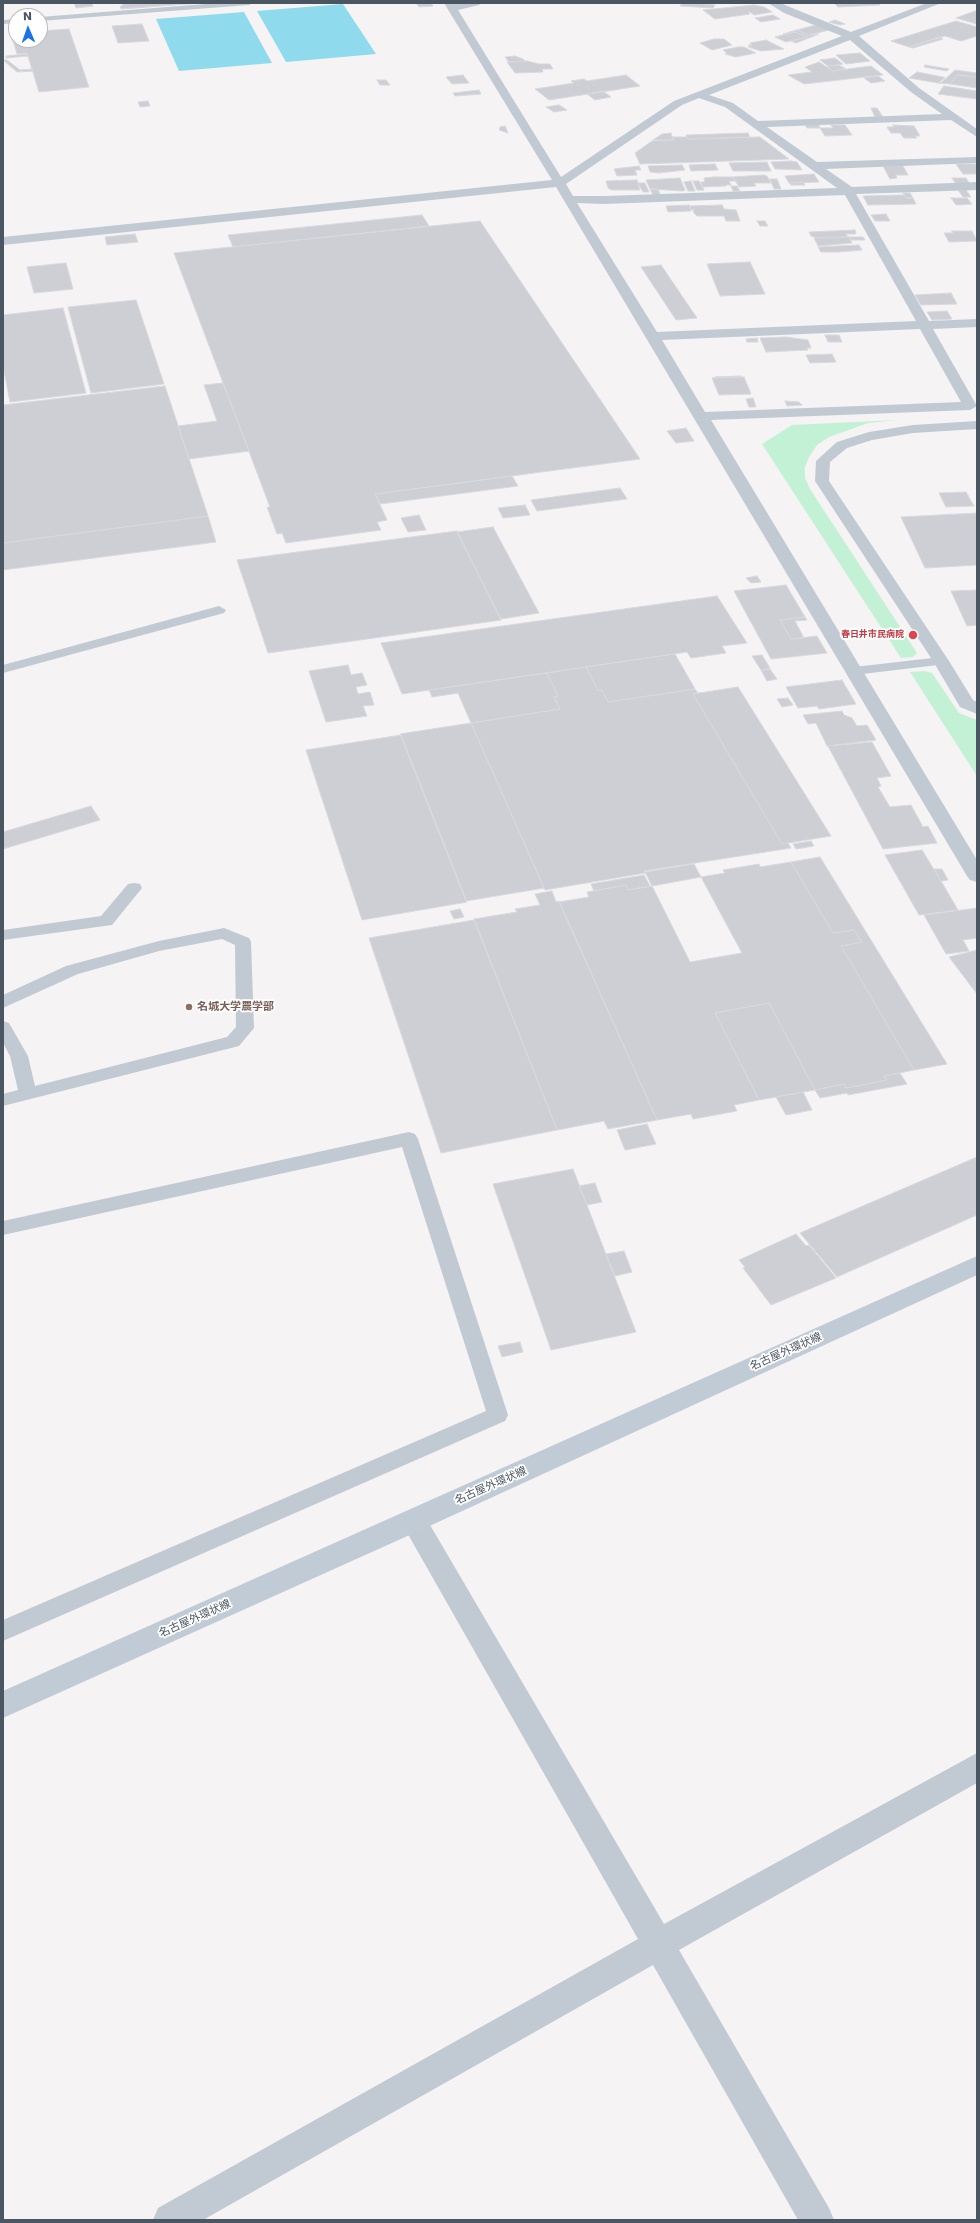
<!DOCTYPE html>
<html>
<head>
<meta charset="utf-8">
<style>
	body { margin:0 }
	#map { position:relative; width:980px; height:2223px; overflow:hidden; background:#f5f3f3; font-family:"DejaVu Sans",sans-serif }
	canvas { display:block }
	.frame { position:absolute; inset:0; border:4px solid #4a5661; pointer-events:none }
	.north { position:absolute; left:8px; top:8px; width:40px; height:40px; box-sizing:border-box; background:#fff; border:1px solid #b7bbc0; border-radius:50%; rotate:358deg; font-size:11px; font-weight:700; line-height:16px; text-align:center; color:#4a5661 }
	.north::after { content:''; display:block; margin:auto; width:14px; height:18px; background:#1a73e8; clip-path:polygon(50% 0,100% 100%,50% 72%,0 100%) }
</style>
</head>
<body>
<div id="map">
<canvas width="980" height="2223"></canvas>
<div class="frame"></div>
<div class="north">N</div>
</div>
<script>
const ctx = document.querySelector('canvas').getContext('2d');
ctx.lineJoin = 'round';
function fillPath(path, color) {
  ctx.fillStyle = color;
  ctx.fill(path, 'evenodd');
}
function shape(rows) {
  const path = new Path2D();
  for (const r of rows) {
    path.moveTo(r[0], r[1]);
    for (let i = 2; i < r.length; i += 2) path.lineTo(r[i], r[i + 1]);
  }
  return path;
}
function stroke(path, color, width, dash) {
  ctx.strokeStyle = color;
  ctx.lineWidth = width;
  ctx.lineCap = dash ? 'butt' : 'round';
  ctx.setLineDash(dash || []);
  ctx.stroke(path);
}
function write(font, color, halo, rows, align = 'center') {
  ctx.font = font + ' "DejaVu Sans","Noto Sans JP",sans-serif';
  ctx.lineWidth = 3.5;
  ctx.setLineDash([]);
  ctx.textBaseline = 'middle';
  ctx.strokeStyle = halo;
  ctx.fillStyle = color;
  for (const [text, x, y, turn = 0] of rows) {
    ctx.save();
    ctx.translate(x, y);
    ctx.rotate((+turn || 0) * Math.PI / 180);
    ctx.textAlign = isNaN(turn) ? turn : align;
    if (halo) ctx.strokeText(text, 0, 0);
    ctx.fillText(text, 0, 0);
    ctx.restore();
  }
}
const green = shape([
	[898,420,868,423,829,437,817,445,809,457,805,467,805,478,810,489,917,653,913,657,901,658,762,444,792,425],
	[925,671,932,673,959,713,977,720,977,776,910,672]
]);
const water = shape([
	[343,4,376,54,286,62,257,11],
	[244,12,272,63,179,71,156,19]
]);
const building = shape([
	[74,3,91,3,93,6,76,8,74,3],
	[122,3,200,3,121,9,120,6,123,6,122,3],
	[416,3,431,3,433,6,419,7,416,3],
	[682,3,691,3,715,5,713,8,680,6,682,3],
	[834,3,878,3,880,5,838,7,834,3],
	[754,5,764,7,772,12,754,15,750,12,748,12,750,14,715,19,703,10,754,5],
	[975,11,977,11,977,24,956,18,975,11],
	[773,15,780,19,761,22,755,18,773,15],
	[835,20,845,24,840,25,829,22,835,20],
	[956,21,977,27,977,36,961,41,945,36,909,47,891,41,956,21],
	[142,24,149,41,118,43,112,26,142,24],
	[816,25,829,30,809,35,797,30,816,25],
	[69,29,89,87,39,92,27,53,17,54,11,33,16,33,16,40,40,40,40,31,69,29],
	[797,30,809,35,819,34,796,43,791,41,808,37,795,32,783,34,797,30],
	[795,32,808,37,786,42,775,37,795,32],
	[939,37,943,39,913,48,909,47,939,37],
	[714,39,724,39,732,45,712,50,700,43,714,39],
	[766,40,784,49,761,51,748,47,751,47,748,45,752,45,750,43,766,40],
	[738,47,744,47,756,53,736,57,725,54,727,53,723,50,738,47],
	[860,53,870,61,846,64,836,55,860,53],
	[27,54,28,56,6,58,6,56,27,54],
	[515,56,523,59,525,61,509,62,505,57,515,56],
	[835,58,843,64,828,66,820,60,835,58],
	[3,60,7,60,20,70,32,69,33,71,17,72,3,60],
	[527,61,539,64,550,64,553,69,542,69,543,72,515,73,507,62,527,61],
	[819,62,833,71,871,66,883,75,804,84,788,75,812,72,805,67,819,62],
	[839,65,846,69,833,71,827,66,839,65],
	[925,65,949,69,947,71,924,67,925,65],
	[955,70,977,73,977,77,957,75,950,84,938,83,942,82,955,70],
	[917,72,943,77,945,78,938,83,909,78,917,72],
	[463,75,469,83,452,84,446,77,463,75],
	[626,75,640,86,549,100,535,89,574,83,571,81,584,79,587,81,626,75],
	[957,75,977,77,977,88,950,84,957,75],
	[878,76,885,81,871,83,864,78,878,76],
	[377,80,386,80,390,85,380,85,377,80],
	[944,86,977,91,977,99,938,94,944,86],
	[479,90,481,94,455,96,453,93,479,90],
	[603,91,611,97,595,100,587,94,603,91],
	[148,101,150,106,140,107,138,102,148,101],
	[559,105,567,110,554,112,546,107,559,105],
	[871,108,877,108,883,117,875,117,871,108],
	[818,123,820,128,807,128,805,124,818,123],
	[831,125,845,125,852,135,825,136,820,128,833,128,831,125],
	[893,125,914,126,920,136,915,136,917,138,904,138,900,133,891,133,887,127,894,127,893,125],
	[505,126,508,133,499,130,500,127,505,126],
	[671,133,673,140,653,140,662,134,671,133],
	[748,133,750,137,688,139,686,135,748,133],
	[672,137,687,137,688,139,760,137,789,159,640,164,635,153,652,141,674,140,672,137],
	[791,161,797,162,802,170,775,169,771,162,791,161],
	[767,162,771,171,733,171,729,163,767,162],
	[715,164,718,170,691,171,689,165,715,164],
	[956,164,976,164,977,174,963,174,956,164],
	[682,165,685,170,659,173,650,172,648,166,682,165],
	[639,166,641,170,635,170,637,175,617,176,614,169,639,166],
	[883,166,903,166,908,175,896,175,897,178,890,179,883,166],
	[814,174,819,182,789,183,785,176,814,174],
	[764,175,767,176,771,183,754,183,756,186,739,187,733,177,764,175],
	[714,177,733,177,735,181,729,181,731,185,726,185,726,186,703,187,701,182,705,182,704,178,714,177],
	[680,178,685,190,683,191,650,189,646,180,680,178],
	[952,178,966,178,969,183,956,184,952,178],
	[770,179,777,179,781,189,774,189,770,179],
	[637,180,640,190,611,190,608,188,606,181,637,180],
	[691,181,695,191,688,191,684,182,691,181],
	[693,181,699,181,704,190,697,190,693,181],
	[803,182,805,185,791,185,789,183,803,182],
	[638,183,645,183,649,192,643,192,638,183],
	[731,186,737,186,740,191,733,191,731,186],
	[650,189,658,189,660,194,653,195,650,189],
	[958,190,966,190,971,197,963,197,958,190],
	[903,193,910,193,913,198,906,198,903,193],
	[904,195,906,198,913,198,916,204,868,205,863,196,904,195],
	[951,198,967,198,972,204,956,205,951,198],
	[689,205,691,211,668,212,666,206,689,205],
	[722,205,724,209,736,210,740,221,726,221,724,216,697,216,694,213,693,210,695,209,691,210,690,206,722,205],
	[886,214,890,221,875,221,871,215,886,214],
	[422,215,429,226,233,247,228,235,422,215],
	[480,221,640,459,375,494,387,520,377,522,381,530,286,543,282,533,277,534,267,507,270,507,174,253,480,221],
	[757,221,765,221,768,226,760,226,757,221],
	[855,230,856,234,846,234,848,237,817,238,811,236,809,232,855,230],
	[952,231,972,231,977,241,949,242,944,233,953,233,952,231],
	[135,234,138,242,107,245,105,237,135,234],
	[849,237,863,237,865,240,851,240,849,237],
	[849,237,852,243,818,246,814,238,849,237],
	[859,245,862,250,839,252,821,252,818,247,859,245],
	[750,262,765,294,720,296,707,264,750,262],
	[66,263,73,289,34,293,27,267,66,263],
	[661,265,697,318,676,320,641,267,661,265],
	[951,293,957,304,921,305,915,295,951,293],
	[136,300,164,384,91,393,68,307,136,300],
	[63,308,86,393,10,402,3,366,3,315,63,308],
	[947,311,952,319,932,320,927,312,947,311],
	[825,335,839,335,842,342,828,342,825,335],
	[786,337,808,340,811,348,807,348,808,350,766,352,760,338,786,337],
	[757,338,758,342,747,342,746,339,757,338],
	[832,354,836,362,810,363,806,355,832,354],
	[741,376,742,377,715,377,741,376],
	[744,377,751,394,719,395,712,378,744,377],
	[223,383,249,451,189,459,178,426,217,421,204,385,223,383],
	[165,386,208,516,3,543,3,405,165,386],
	[753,398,756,407,749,407,746,399,753,398],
	[785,401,799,402,802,405,787,406,785,401],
	[686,428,694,441,676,443,667,431,686,428],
	[512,476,518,486,380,504,375,494,512,476],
	[620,488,627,499,537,511,531,500,620,488],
	[966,492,974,506,946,507,939,493,966,492],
	[525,505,530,515,503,518,498,508,525,505],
	[977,513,977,565,925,568,901,517,977,513],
	[419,515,426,530,408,532,401,518,419,515],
	[208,516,216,542,3,570,3,543,208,516],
	[493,527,539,613,501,619,457,532,493,527],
	[457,531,501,620,268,653,237,560,457,531],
	[757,576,761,582,751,583,746,578,757,576],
	[786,585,805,617,780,620,791,639,817,636,827,653,771,659,734,591,786,585],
	[977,590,977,625,967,626,951,591,977,590],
	[717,596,747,643,722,646,726,653,691,658,687,652,402,694,381,643,717,596],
	[805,617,807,620,795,621,804,638,791,639,780,620,805,617],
	[675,654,695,689,608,702,602,690,598,690,586,667,675,654],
	[762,655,770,668,761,670,752,656,762,655],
	[348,665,351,675,362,673,367,685,356,687,358,694,370,692,374,705,363,706,367,716,326,722,309,671,348,665],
	[586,667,598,690,602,690,608,702,695,689,698,693,693,694,782,844,788,843,791,848,644,871,645,873,545,890,471,723,560,709,554,697,558,696,547,673,586,667],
	[770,669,777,679,767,681,761,670,770,669],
	[547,673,558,696,554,697,560,709,471,723,458,693,432,697,429,690,547,673],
	[842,680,856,704,819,709,817,706,798,708,786,687,842,680],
	[738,687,831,836,782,844,693,694,738,687],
	[788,698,793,705,782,707,777,699,788,698],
	[842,711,844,715,852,718,857,726,867,725,876,740,827,746,816,723,808,724,803,715,842,711],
	[471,723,544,888,466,901,400,734,471,723],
	[401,735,467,902,362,920,306,750,401,735],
	[872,742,891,776,877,778,881,786,878,787,890,807,911,805,923,827,928,826,937,843,883,849,828,746,872,742],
	[91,806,100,820,3,849,3,832,91,806],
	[811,841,814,846,796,849,793,844,811,841],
	[922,850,941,881,958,910,919,915,885,855,922,850],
	[820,857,947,1064,914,1070,841,946,862,942,854,930,833,933,791,862,820,857],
	[791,862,833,933,854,930,862,942,841,946,914,1070,884,1076,887,1080,846,1088,844,1084,815,1090,769,1003,715,1013,759,1100,734,1105,737,1111,693,1119,691,1114,657,1120,559,902,589,897,587,892,626,885,628,890,652,886,690,962,742,953,701,877,725,873,723,870,759,864,760,867,791,862],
	[694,864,701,877,652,886,645,872,694,864],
	[934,869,942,869,948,880,941,881,934,869],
	[644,875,650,886,628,890,626,885,594,891,591,884,644,875],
	[552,891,556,902,559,901,657,1120,608,1129,604,1121,557,1130,474,919,517,912,515,909,540,905,535,894,552,891],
	[977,908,977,938,963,940,969,951,946,954,924,915,977,908],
	[460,909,464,917,454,919,450,911,460,909],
	[474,920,557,1130,441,1153,369,938,474,920],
	[977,950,977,994,949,957,977,950],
	[769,1003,815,1090,759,1100,715,1013,769,1003],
	[900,1073,907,1084,848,1095,847,1093,820,1098,815,1090,844,1084,846,1088,887,1080,884,1076,900,1073],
	[803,1092,812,1110,786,1115,776,1097,803,1092],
	[647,1124,656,1144,625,1150,617,1130,647,1124],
	[977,1157,977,1215,837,1277,800,1233,977,1157],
	[573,1169,636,1332,551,1350,493,1184,573,1169],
	[595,1183,602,1202,587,1205,579,1186,595,1183],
	[796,1234,806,1246,809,1245,836,1278,771,1305,743,1268,745,1267,739,1260,796,1234],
	[624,1251,632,1272,615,1276,606,1254,624,1251],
	[520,1342,523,1352,502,1357,498,1346,520,1342]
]);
const service = shape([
	[218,3,253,3,249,5,40,21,40,17,218,3],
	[16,19,16,23,3,24,3,20,16,19],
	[219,606,226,610,224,613,3,673,3,665,219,606],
	[941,657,946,658,948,661,946,664,854,675,847,671,854,667,941,657],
	[134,883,140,884,142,888,112,925,3,940,3,930,101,916,128,884,134,883],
	[224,928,249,938,251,942,254,1028,239,1046,3,1106,3,1094,18,1090,10,1056,3,1043,3,1021,9,1023,28,1056,35,1086,227,1037,236,1027,235,945,222,939,159,951,78,974,3,1008,3,995,66,966,159,941,224,928],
	[409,1132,415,1134,418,1139,508,1415,505,1421,3,1641,3,1620,486,1411,402,1147,3,1235,3,1221,409,1132]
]);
const minor = shape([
	[444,3,481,3,479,5,458,10,561,177,674,101,842,36,784,13,768,3,780,3,851,32,927,3,941,3,859,36,919,88,977,129,977,137,951,120,767,127,817,162,977,157,977,163,826,169,852,187,977,182,977,190,856,194,929,321,977,319,977,327,933,329,977,406,970,410,711,420,977,860,977,882,970,880,967,876,556,187,3,245,3,237,552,180,444,3],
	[850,40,911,92,942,114,758,121,733,103,709,95,850,40],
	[699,98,725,107,837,188,604,196,573,196,566,184,682,105,699,98],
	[845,195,916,321,657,332,577,203,604,204,845,195],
	[920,329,961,402,705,412,662,340,920,329],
	[414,1509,423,1513,664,1924,977,1753,977,1783,679,1950,829,2208,834,2220,798,2220,653,1965,203,2220,153,2220,158,2208,638,1939,405,1529,401,1521,405,1513,414,1509]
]);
const tertiary = shape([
	[977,421,977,429,913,433,872,440,847,448,830,462,829,481,949,661,973,700,977,702,977,714,960,707,933,661,815,481,816,461,837,442,869,432,913,425,977,421]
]);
const secondary = shape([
	[977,1256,977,1275,423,1529,3,1718,3,1691,977,1256]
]);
const markers = [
	[913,635,5,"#e0444e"],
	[189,1007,4,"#8d6e63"]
];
const farHealthnames = [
	["春日井市民病院",904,635]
];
const educationNames = [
	["名城大学農学部",197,1007]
];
const streetNames = [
	["名古屋外環状線",786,1352,-24],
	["名古屋外環状線",491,1486,-24],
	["名古屋外環状線",195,1619,-24]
];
fillPath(green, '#c3f1d5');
fillPath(water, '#90daee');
fillPath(building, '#cdcfd5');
stroke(building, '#d7d9de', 1);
fillPath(service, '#c1cad2');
fillPath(minor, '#c1cad2');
fillPath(tertiary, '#c1cad2');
fillPath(secondary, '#c1cbd6');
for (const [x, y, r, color] of markers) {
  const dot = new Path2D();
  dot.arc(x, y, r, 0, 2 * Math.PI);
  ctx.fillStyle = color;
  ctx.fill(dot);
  stroke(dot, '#fff', 1.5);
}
write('bold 9px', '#be3a42', '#fff', farHealthnames, 'right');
write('bold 11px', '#785e54', '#fff', educationNames, 'left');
write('11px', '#4a5661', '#fff', streetNames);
</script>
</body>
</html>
